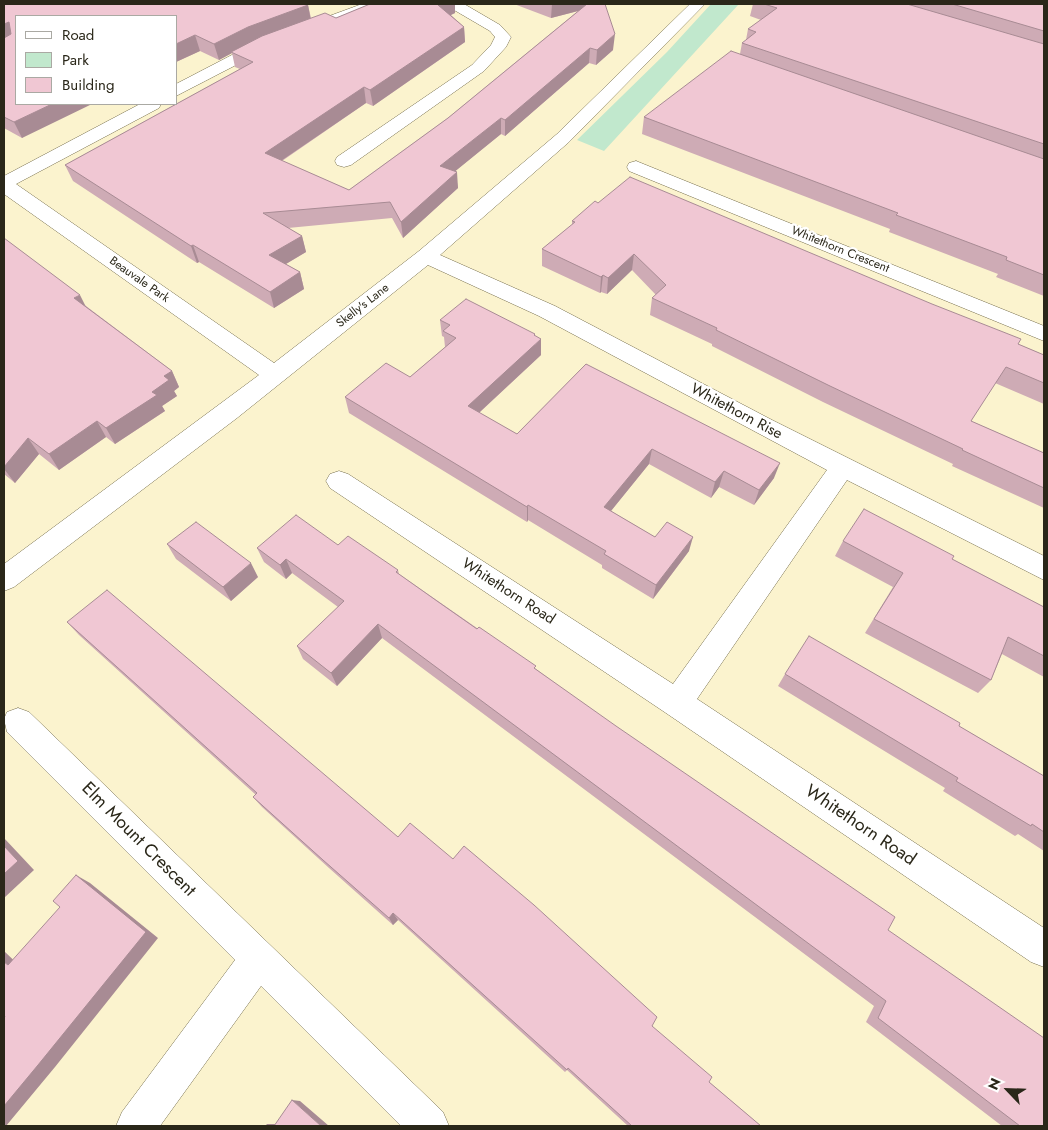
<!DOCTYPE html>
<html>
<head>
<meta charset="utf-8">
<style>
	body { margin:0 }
	#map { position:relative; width:1048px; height:1130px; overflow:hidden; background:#fbf3ce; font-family:Jost,sans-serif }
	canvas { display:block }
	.frame { position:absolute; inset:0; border:5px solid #2a2719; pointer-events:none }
	.legend { position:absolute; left:15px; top:15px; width:162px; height:90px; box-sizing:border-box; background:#fff; border:1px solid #aaa9a3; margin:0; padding:6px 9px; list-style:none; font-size:15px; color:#2a2719 }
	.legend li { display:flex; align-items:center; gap:10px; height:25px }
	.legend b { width:25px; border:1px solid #aaa9a3 }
	.north { position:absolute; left:983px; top:1065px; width:50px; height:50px; -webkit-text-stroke:4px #fff; paint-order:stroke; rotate:294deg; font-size:14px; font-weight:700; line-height:20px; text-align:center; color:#2a2719 }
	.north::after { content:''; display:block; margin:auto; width:18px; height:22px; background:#2a2719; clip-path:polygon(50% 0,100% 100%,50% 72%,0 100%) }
</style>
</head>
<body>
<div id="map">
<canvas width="1048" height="1130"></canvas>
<div class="frame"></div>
<ul class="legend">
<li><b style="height:6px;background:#fff"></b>Road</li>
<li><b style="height:14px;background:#c1e8cd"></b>Park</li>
<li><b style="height:14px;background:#f0c7d3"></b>Building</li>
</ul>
<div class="north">N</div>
</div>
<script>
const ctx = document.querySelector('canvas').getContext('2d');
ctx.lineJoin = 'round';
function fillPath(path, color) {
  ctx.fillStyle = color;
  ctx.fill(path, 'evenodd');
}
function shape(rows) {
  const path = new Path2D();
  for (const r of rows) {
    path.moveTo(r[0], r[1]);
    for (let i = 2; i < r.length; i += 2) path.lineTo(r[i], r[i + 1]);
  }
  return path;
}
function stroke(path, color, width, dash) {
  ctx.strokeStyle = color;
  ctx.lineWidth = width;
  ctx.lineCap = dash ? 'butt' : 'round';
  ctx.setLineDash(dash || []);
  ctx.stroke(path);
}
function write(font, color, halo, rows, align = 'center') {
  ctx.font = font + ' Jost,sans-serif';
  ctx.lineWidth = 4.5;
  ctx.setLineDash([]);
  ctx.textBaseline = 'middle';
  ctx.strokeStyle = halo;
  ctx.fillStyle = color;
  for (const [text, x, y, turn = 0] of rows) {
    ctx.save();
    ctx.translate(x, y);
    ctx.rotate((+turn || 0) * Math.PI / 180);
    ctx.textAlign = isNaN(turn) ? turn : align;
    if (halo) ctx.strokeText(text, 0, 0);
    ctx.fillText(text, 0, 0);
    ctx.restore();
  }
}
const green = shape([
	[711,4,739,4,604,151,577,140,667,52]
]);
const minor = shape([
	[362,4,382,4,380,7,265,50,176,96,176,84,253,44,362,4],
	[447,4,464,4,500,25,511,37,506,47,484,71,351,165,344,167,337,165,335,161,337,157,472,65,491,45,495,37,490,31,449,7,447,4],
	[690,4,705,4,569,142,440,255,555,306,772,420,1044,556,1044,580,847,480,697,699,1044,928,1044,967,1031,962,666,713,330,488,326,481,330,474,339,471,348,474,673,684,827,470,539,316,428,265,237,418,14,587,4,591,4,564,259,375,4,194,4,176,140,104,161,104,159,108,16,184,274,363,419,251,557,134,690,4],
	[636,161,1044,326,1044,341,629,171,627,167,629,163,636,161],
	[18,708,29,712,443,1112,449,1126,401,1126,261,986,160,1126,116,1126,122,1112,235,960,7,732,4,719,7,712,18,708]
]);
const wall = shape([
	[4,4,308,5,311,18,336,18,370,4,455,4,455,13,451,15,464,27,465,42,373,106,366,103,282,161,349,190,448,118,578,11,551,18,514,4,605,4,613,50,596,65,589,63,505,136,501,134,455,171,458,188,403,238,392,218,288,228,302,236,306,252,286,264,300,272,304,289,274,308,199,262,197,263,73,181,65,165,240,69,235,67,232,53,219,60,200,51,176,62,176,16,22,138,4,128],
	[751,4,1044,4,1044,296,996,277,998,274,889,232,890,229,642,134,644,117,740,54,742,43,746,40,748,29,761,20,750,16,753,4],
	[572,221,1018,344,1044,355,1044,404,995,383,971,421,1044,453,1044,508,952,466,953,464,823,402,712,346,712,344,650,315,652,298,656,295,632,270,607,294,601,292,600,293,542,266,542,249,572,225],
	[4,238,86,306,172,371,179,387,174,391,177,396,162,406,165,411,115,444,106,437,59,470,39,454,15,483,4,474],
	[440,320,535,334,535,336,541,339,541,355,479,413,517,434,586,364,774,478,754,505,719,487,711,498,649,464,611,511,655,537,689,551,653,599,602,568,602,565,528,520,527,522,349,413,345,397,410,377,445,347,444,337,442,336],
	[843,541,952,559,1044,607,1044,677,1002,654,991,680,978,693,865,633,893,587,835,556],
	[167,544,258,577,231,601,176,559],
	[338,545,398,570,399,574,536,669,888,930,1044,1126,1002,1126,866,1022,874,1006,382,638,337,686,303,659,297,646,338,607,292,573,286,579,264,562,257,548],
	[67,622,398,837,652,1026,709,1082,761,1126,628,1126,567,1070,565,1072,398,920,393,925,329,868,262,807,253,797,256,795,79,635],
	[785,674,959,726,1044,776,1044,851,1018,834,1015,836,943,791,945,788,778,686]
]);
const shadedWall = shape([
	[441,4,455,4,455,13,440,20,438,5],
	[552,4,605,4,551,18],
	[308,5,311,21,231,52,232,53,219,60,214,44,248,27],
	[9,22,16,37,4,42,4,24],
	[464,27,465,42,373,106,370,90],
	[615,34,613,50,596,65,597,50],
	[195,35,200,51,176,62,176,44],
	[590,48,589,63,505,136,505,120],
	[364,87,366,103,269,169,265,153],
	[52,104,92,104,22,138,14,122],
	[501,118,501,134,442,182,440,166],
	[457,172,458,188,403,238,401,222],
	[302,236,306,252,274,271,269,255],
	[193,245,199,262,197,263,191,246],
	[634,254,632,270,607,294,608,278],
	[300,272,304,289,274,308,270,292],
	[603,275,601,292,600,293,601,277],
	[80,295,88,311,74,298],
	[535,334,535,345,541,339,541,355,469,422,468,406],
	[172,371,179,387,174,391,177,396,162,406,165,411,115,444,106,428,152,392,164,376],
	[97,421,106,437,59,470,49,454],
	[28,438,39,454,15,483,4,469,4,467],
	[652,449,649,464,602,522,604,507],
	[780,463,774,478,754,505,759,490],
	[724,471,719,487,711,498,715,482],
	[528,505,528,520,527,522,527,507],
	[693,537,689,551,653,599,656,585],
	[286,559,292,573,286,579,280,565],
	[251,563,258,577,231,601,223,587],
	[378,624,382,638,337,686,331,673],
	[4,838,34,870,4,898],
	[76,875,90,883,158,938,55,1067,6,1126,4,1126,4,1106],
	[393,913,398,920,393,925,389,918],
	[4,951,25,971,8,965,4,962],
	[292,1100,300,1101,329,1126,321,1126],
	[266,1124,275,1124,278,1126,268,1126]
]);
const building = shape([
	[4,4,304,4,308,5,248,27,214,44,195,35,176,44,176,16,16,16,16,104,52,104,14,122,4,117,4,38,11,34,9,22,4,24,4,4],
	[370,4,441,4,438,5,464,27,370,90,364,87,265,153,349,190,448,118,587,4,605,4,615,34,597,50,590,48,505,120,501,118,440,166,457,172,401,222,390,202,263,213,302,236,269,255,300,272,270,292,193,245,191,246,65,165,253,62,231,52,262,36,325,13,336,18,370,4],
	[764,4,907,4,1044,44,1044,144,742,43,756,32,748,29,777,8,764,4],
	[952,4,1044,4,1044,31,952,4],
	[731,51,1044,159,1044,275,1006,260,1007,257,896,215,898,213,644,117,731,51],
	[630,177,932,304,1021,339,1018,344,1044,355,1044,383,1006,367,971,421,1044,453,1044,488,962,450,963,449,830,386,716,330,717,328,652,298,666,285,634,254,608,278,603,275,601,277,542,249,575,222,572,221,595,201,598,203,630,177],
	[4,238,80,295,74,298,172,371,164,376,169,380,152,392,157,395,106,428,97,421,49,454,28,438,4,467,4,238],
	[466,299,535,334,534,335,541,339,468,406,517,434,586,364,780,463,759,490,724,471,715,482,652,449,604,507,655,537,667,522,693,537,656,585,604,554,606,551,528,505,527,507,345,397,386,363,410,377,456,338,443,331,450,325,440,320,466,299],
	[864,509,954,556,952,559,1044,607,1044,656,1008,637,991,680,874,619,903,573,843,541,864,509],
	[296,515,338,545,348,536,398,570,396,572,437,601,477,629,479,627,536,666,534,668,616,726,895,917,888,930,1044,1038,1044,1126,1020,1126,878,1018,886,1001,378,624,331,673,297,646,344,601,286,559,280,565,257,548,296,515],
	[196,522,251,563,223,587,167,544,196,522],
	[107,590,398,837,410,823,453,859,464,846,534,905,657,1017,652,1026,712,1077,709,1082,761,1126,632,1126,568,1068,567,1070,393,913,389,918,323,860,253,797,257,793,67,622,107,590],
	[809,636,960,723,959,726,1044,776,1044,832,1032,824,1031,826,956,781,958,778,785,674,809,636],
	[4,846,18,861,4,874,4,846],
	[76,875,146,932,38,1065,4,1106,4,1018,5,1017,4,1015,4,962,8,965,60,907,53,901,76,875],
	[292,1100,321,1126,274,1126,292,1100]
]);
const farStreetnames = [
	["Whitethorn Crescent",840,250,22],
	["Beauvale Park",139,280,35],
	["Skelly's Lane",363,306,-38]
];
const streetNames = [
	["Whitethorn Rise",736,412,28],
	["Whitethorn Road",508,592,33]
];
const nearStreetnames = [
	["Whitethorn Road",860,826,34],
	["Elm Mount Crescent",138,840,45]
];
fillPath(green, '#c1e8cd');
stroke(minor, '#766e4d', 1);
fillPath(minor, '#fff');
fillPath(wall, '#ceabb5');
fillPath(shadedWall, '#a88b94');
fillPath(building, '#f0c7d3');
stroke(building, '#a88b94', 1);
write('12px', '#2a2719', '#fff', farStreetnames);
write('15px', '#2a2719', '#fff', streetNames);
write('18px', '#2a2719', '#fff', nearStreetnames);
</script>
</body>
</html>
